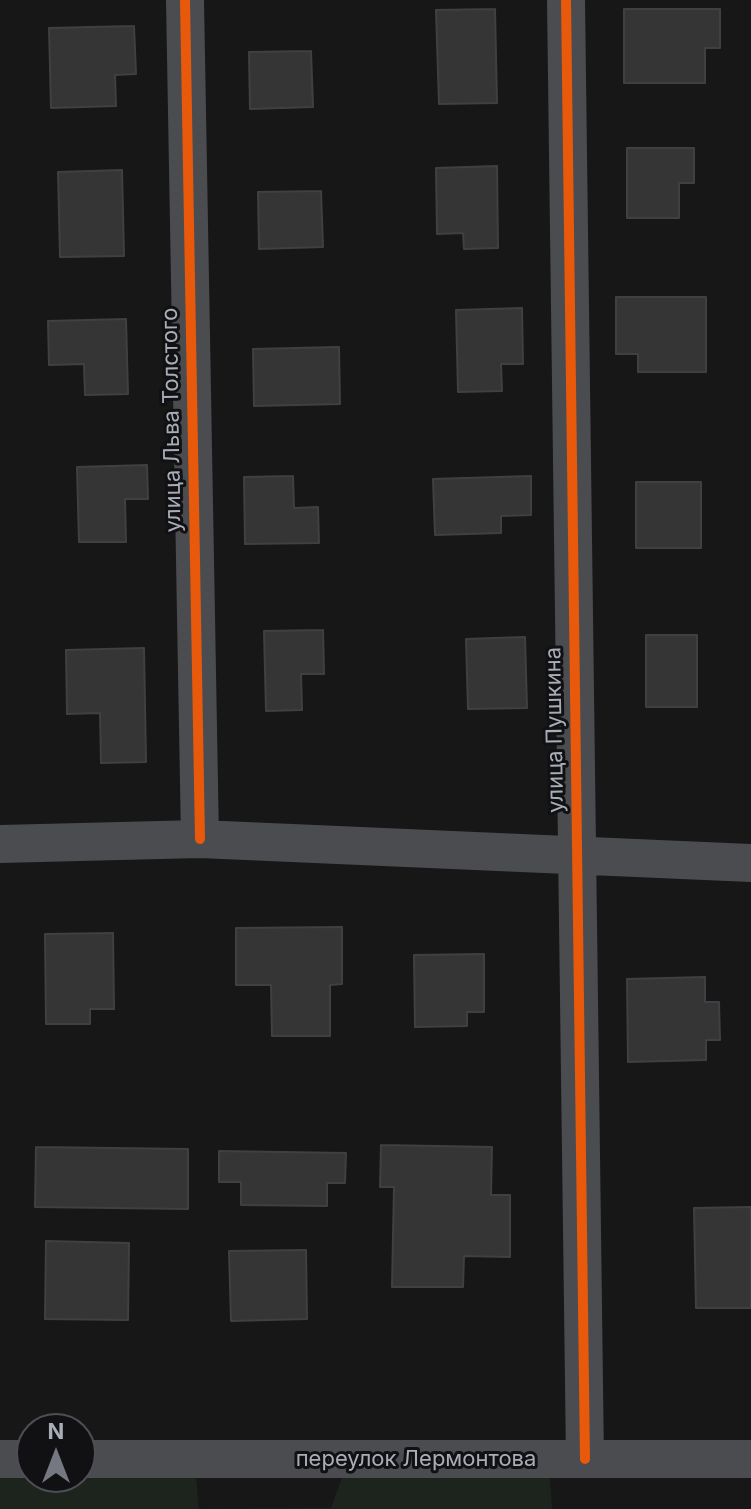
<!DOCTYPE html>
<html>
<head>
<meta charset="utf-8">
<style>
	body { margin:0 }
	#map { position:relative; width:751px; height:1509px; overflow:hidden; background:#171717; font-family:Inter,sans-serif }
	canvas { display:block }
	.north { position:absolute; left:16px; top:1413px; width:80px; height:80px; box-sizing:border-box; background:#111113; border:2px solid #4d4f55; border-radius:50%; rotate:0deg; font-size:22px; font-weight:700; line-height:32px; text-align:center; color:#a8adb8 }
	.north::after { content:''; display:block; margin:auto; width:28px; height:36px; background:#757880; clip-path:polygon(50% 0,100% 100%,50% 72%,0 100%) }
</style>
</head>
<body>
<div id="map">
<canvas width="751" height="1509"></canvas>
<div class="north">N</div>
</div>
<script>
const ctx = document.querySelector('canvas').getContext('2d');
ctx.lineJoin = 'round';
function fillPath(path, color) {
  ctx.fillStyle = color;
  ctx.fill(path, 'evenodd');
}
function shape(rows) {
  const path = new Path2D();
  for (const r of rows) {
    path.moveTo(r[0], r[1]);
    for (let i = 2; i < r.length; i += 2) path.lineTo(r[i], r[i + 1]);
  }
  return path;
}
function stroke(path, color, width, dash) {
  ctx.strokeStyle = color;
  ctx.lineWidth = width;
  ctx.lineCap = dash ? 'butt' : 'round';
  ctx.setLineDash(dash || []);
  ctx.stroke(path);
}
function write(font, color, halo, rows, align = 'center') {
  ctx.font = font + ' Inter,sans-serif';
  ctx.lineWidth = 6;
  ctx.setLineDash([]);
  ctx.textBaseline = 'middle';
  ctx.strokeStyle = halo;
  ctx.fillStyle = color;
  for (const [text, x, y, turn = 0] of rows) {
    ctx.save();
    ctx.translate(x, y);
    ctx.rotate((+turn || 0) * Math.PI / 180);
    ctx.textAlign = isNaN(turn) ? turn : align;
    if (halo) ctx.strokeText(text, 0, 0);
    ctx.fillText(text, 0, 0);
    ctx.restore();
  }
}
const green = shape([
	[344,1472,550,1478,552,1509,0,1509,0,1478,196,1476,199,1509,331,1508]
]);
const building = shape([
	[495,9,497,103,439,104,436,10,495,9],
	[624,9,720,9,720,48,705,48,705,83,624,83,624,9],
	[134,26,136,74,115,75,116,106,51,108,49,28,134,26],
	[311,51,313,107,250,109,249,52,311,51],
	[627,148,694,148,694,183,679,183,679,218,627,218,627,148],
	[497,166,498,248,464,249,463,233,437,234,436,168,497,166],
	[122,170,124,256,60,257,58,172,122,170],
	[321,191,323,247,259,249,258,192,321,191],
	[616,297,706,297,706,372,638,372,638,354,616,354,616,297],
	[522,308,523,364,501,364,502,391,458,392,456,310,522,308],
	[126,319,128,394,85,395,84,364,49,365,48,321,126,319],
	[339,347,340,404,254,406,253,349,339,347],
	[147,465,148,499,125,499,126,542,79,542,77,467,147,465],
	[293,476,294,508,318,507,319,543,245,544,244,477,293,476],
	[531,476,531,515,501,516,501,533,435,535,433,479,531,476],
	[636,482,701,482,701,548,636,548,636,482],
	[323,630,324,674,301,674,302,710,266,711,264,631,323,630],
	[646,635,697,635,697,707,646,707,646,635],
	[525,637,527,708,468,709,466,639,525,637],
	[144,648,146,762,101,763,100,713,67,714,66,650,144,648],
	[342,927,342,984,330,985,330,1036,272,1036,271,985,236,985,236,928,342,927],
	[113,933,114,1009,90,1009,90,1024,46,1024,45,934,113,933],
	[484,954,484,1012,467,1012,467,1026,415,1027,414,955,484,954],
	[705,977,705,1002,719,1002,720,1040,706,1040,706,1060,628,1062,627,979,705,977],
	[381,1145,492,1147,491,1195,510,1195,510,1257,464,1256,463,1287,392,1287,394,1187,380,1187,381,1145],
	[36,1147,188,1149,188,1209,35,1207,36,1147],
	[219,1151,346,1153,345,1183,327,1183,327,1206,241,1205,241,1182,219,1182,219,1151],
	[751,1207,751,1308,696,1308,694,1208,751,1207],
	[46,1241,129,1243,128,1320,45,1319,46,1241],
	[306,1250,307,1319,231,1321,229,1251,306,1250]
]);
const minor = shape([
	[185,0,200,839],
	[566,0,585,1459],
	[0,844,200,839,751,863],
	[0,1459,32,1459],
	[80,1459,751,1459]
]);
const cycleway = shape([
	[185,0,200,839],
	[566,0,585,1459]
]);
const streetNames = [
	["улица Льва Толстого",172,420,-91],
	["улица Пушкина",555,730,-91],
	["переулок Лермонтова",416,1459]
];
fillPath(green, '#1d241e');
fillPath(building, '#353536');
stroke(building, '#3f4043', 2);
stroke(minor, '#4b4c50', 38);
stroke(cycleway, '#e8590c', 10);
write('22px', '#a8adb8', '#111113', streetNames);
</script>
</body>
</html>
